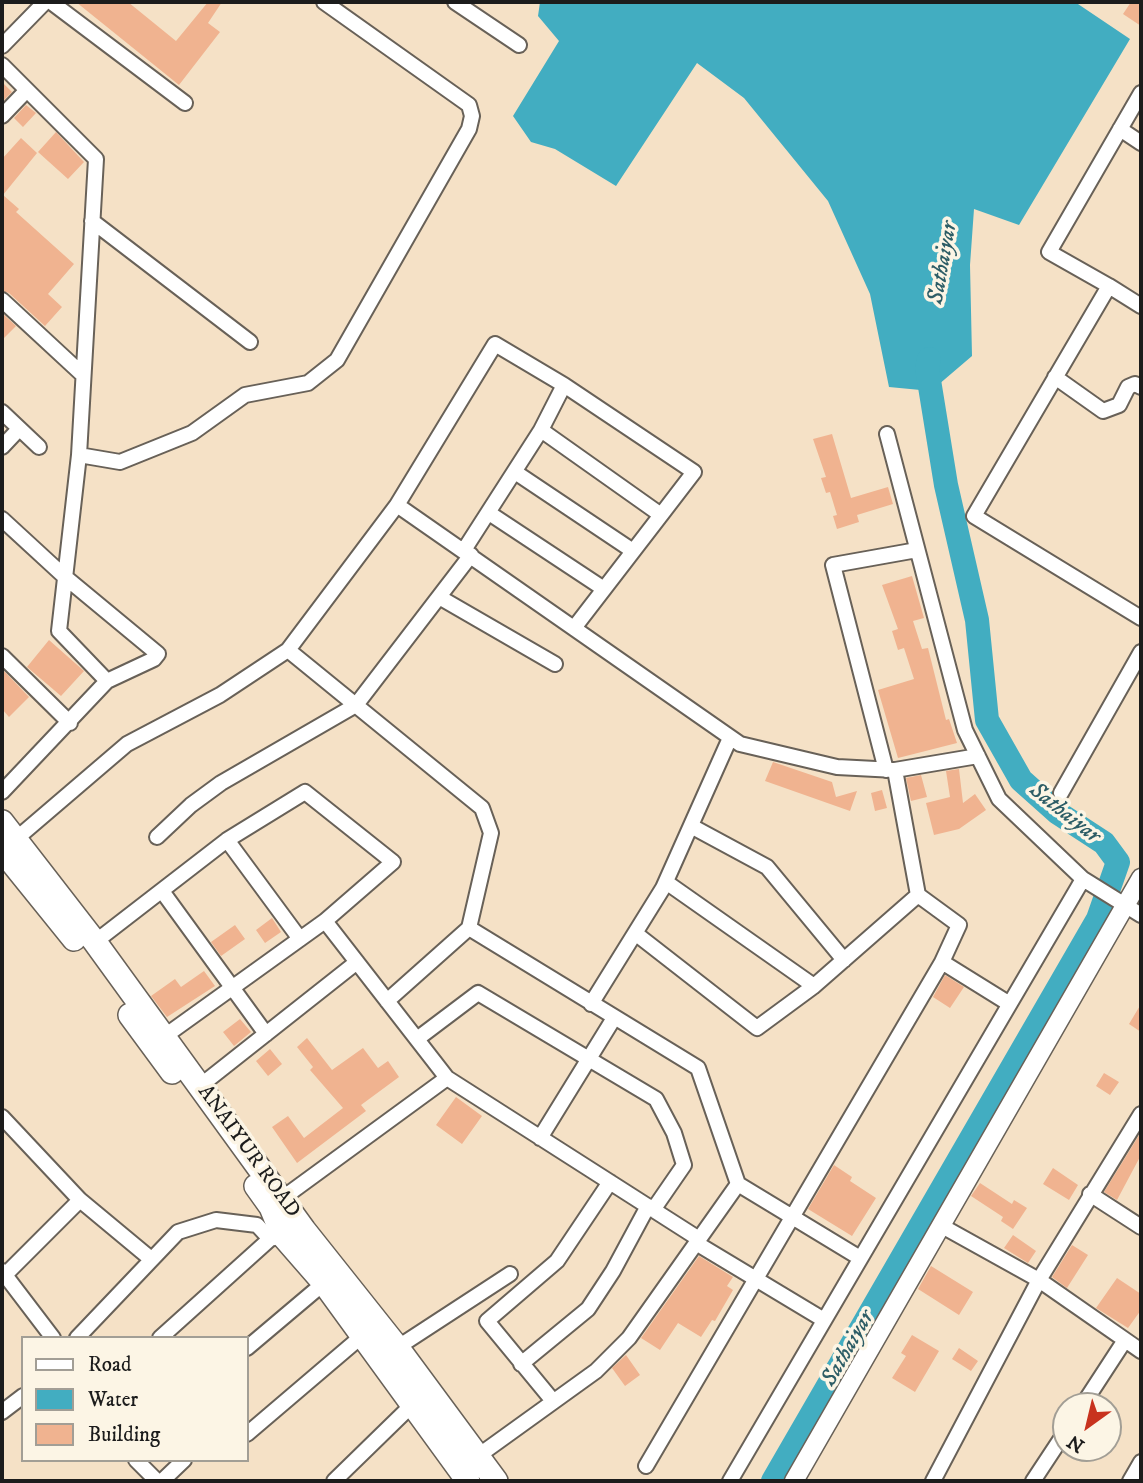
<!DOCTYPE html>
<html>
<head>
<meta charset="utf-8">
<style>
	body { margin:0 }
	#map { position:relative; width:1143px; height:1483px; overflow:hidden; background:#f5e1c6; font-family:"IM FELL DW Pica",serif }
	canvas { display:block }
	.frame { position:absolute; inset:0; border:4px solid #1c1c1c; pointer-events:none }
	.legend { position:absolute; left:21px; top:1336px; width:228px; height:126px; box-sizing:border-box; background:#fcf5e5; border:2px solid #a29e95; margin:0; padding:9px 12px; list-style:none; font-size:21px; color:#1c1c1c }
	.legend li { display:flex; align-items:center; gap:14px; height:35px }
	.legend b { width:35px; border:2px solid #a29e95 }
	.north { position:absolute; left:1052px; top:1392px; width:70px; height:70px; box-sizing:border-box; background:#fcf5e5; border:2px solid #a29e95; border-radius:50%; rotate:214deg; font-size:19px; font-weight:700; line-height:28px; text-align:center; color:#1c1c1c }
	.north::after { content:''; display:block; margin:auto; width:24px; height:32px; background:#c8321e; clip-path:polygon(50% 0,100% 100%,50% 72%,0 100%) }
</style>
</head>
<body>
<div id="map">
<canvas width="1143" height="1483"></canvas>
<div class="frame"></div>
<ul class="legend">
<li><b style="height:9px;background:#fff"></b>Road</li>
<li><b style="height:19px;background:#42adc1"></b>Water</li>
<li><b style="height:19px;background:#f0b390"></b>Building</li>
</ul>
<div class="north">N</div>
</div>
<script>
const ctx = document.querySelector('canvas').getContext('2d');
ctx.lineJoin = 'round';
function fillPath(path, color) {
  ctx.fillStyle = color;
  ctx.fill(path, 'evenodd');
}
function shape(rows) {
  const path = new Path2D();
  for (const r of rows) {
    path.moveTo(r[0], r[1]);
    for (let i = 2; i < r.length; i += 2) path.lineTo(r[i], r[i + 1]);
  }
  return path;
}
function stroke(path, color, width, dash) {
  ctx.strokeStyle = color;
  ctx.lineWidth = width;
  ctx.lineCap = dash ? 'butt' : 'round';
  ctx.setLineDash(dash || []);
  ctx.stroke(path);
}
function write(font, color, halo, rows, align = 'center') {
  ctx.font = font + ' "IM FELL DW Pica",serif';
  ctx.lineWidth = 7;
  ctx.setLineDash([]);
  ctx.textBaseline = 'middle';
  ctx.strokeStyle = halo;
  ctx.fillStyle = color;
  for (const [text, x, y, turn = 0] of rows) {
    ctx.save();
    ctx.translate(x, y);
    ctx.rotate((+turn || 0) * Math.PI / 180);
    ctx.textAlign = isNaN(turn) ? turn : align;
    if (halo) ctx.strokeText(text, 0, 0);
    ctx.fillText(text, 0, 0);
    ctx.restore();
  }
}
const water = shape([
	[540,2,1075,2,1130,39,1019,225,974,209,970,265,972,356,931,391,889,387,870,294,828,201,744,98,697,63,616,186,555,149,531,142,513,116,559,41,538,16]
]);
const river = shape([
	[773,1481,1098,919,1118,862,1104,843,1058,813,1021,780,987,720,977,620,946,485,927,368,929,359]
]);
const building = shape([
	[76,2,128,2,176,41,208,2,222,2,208,23,220,32,179,85],
	[1131,2,1141,2,1141,26,1123,14],
	[2,82,12,92,2,102],
	[26,105,36,113,23,127,14,118],
	[56,132,84,162,68,179,38,152],
	[21,138,37,153,3,195,19,209,16,212,74,264,48,294,62,307,45,326,9,293,2,291,2,159],
	[2,313,16,326,2,340],
	[832,434,851,498,888,487,893,504,857,515,859,522,837,529,833,516,837,515,830,492,826,493,821,478,826,477,813,439],
	[912,576,924,618,913,621,922,649,928,648,946,720,949,719,957,743,898,758,878,690,914,679,904,648,898,650,892,631,898,629,882,585],
	[49,640,84,671,61,696,27,667],
	[2,669,29,697,9,717,2,709],
	[773,762,832,782,836,797,857,791,850,811,765,781],
	[959,769,963,803,975,794,986,810,959,829,934,835,926,803,950,797,946,771],
	[921,775,927,797,911,801,906,778],
	[882,790,887,808,875,811,871,793],
	[272,918,281,932,265,943,256,930],
	[235,925,245,939,221,956,211,942],
	[204,971,215,986,167,1017,151,996,175,979,181,987],
	[945,975,964,987,950,1008,933,997],
	[1141,1004,1141,1032,1129,1024],
	[240,1019,251,1032,234,1046,223,1032],
	[307,1038,332,1070,363,1048,378,1068,388,1061,399,1077,361,1105,366,1111,297,1163,272,1127,288,1116,304,1138,343,1108,310,1070,313,1067,297,1047],
	[270,1049,282,1064,268,1076,256,1061],
	[1104,1073,1119,1082,1110,1095,1096,1086],
	[456,1097,482,1116,462,1144,436,1125],
	[1141,1132,1141,1155,1117,1200,1104,1192],
	[834,1165,852,1177,850,1181,876,1198,852,1236,808,1209],
	[1053,1168,1078,1185,1069,1200,1043,1184],
	[980,1183,1012,1204,1014,1200,1027,1208,1013,1229,1001,1221,1003,1217,971,1196],
	[1013,1235,1036,1251,1028,1263,1004,1248],
	[1072,1245,1088,1255,1067,1288,1052,1277],
	[699,1256,733,1277,727,1286,733,1290,715,1321,712,1320,701,1337,678,1323,660,1350,641,1338],
	[931,1266,973,1292,959,1315,918,1289],
	[1117,1278,1141,1294,1141,1310,1128,1328,1096,1308],
	[912,1335,939,1351,915,1392,892,1378,906,1356,901,1353],
	[959,1348,978,1361,971,1371,952,1359],
	[626,1355,640,1375,625,1386,612,1368]
]);
const minor = shape([
	[51,2,185,103],
	[455,2,519,45],
	[2,46,45,2],
	[2,65,96,159,79,455,59,631,107,681,2,792],
	[1141,93,1049,252,1109,286,974,516,1141,618],
	[2,116,27,90],
	[1120,129,1141,143],
	[92,221,250,342],
	[1109,286,1141,306],
	[2,300,83,375],
	[1055,377,1103,411,1119,405,1128,387,1135,384,1141,387],
	[2,412,39,447],
	[541,430,564,385,694,472,661,515],
	[2,447,19,429],
	[79,455,120,462,192,433,245,395,308,383,337,360,469,129,472,116,469,105,324,2],
	[515,472,633,551],
	[397,505,495,344,564,385],
	[489,513,604,589],
	[2,519,65,577,158,654,154,659,107,681],
	[464,550,541,430,661,515,574,628],
	[439,597,555,664],
	[288,650,482,808,491,833,469,928,698,1068,738,1184,860,1258],
	[2,656,70,723],
	[886,770,833,565,917,550],
	[1061,793,1141,652],
	[691,826,767,867,844,960],
	[157,837,191,805,221,783,356,705,471,555],
	[16,839,127,744,220,695,288,650,397,505,740,744,837,767,895,770,978,756],
	[227,840,300,939],
	[1083,879,1141,915],
	[666,882,814,986],
	[162,891,266,1034],
	[918,895,959,925,942,962],
	[635,933,757,1028,814,986,918,895,895,770],
	[95,942,227,840,305,792,393,862,325,921],
	[387,1001,469,928],
	[591,1004,663,888,730,738],
	[165,1036,325,921,447,1078,699,1239],
	[417,1039,478,993,656,1099,674,1133,684,1165,653,1210],
	[200,1086,357,962],
	[1141,1114,1039,1280,1141,1351],
	[2,1117,80,1200,151,1259],
	[540,1138,614,1018],
	[1090,1194,1141,1227],
	[276,1203,447,1078],
	[696,1243,824,1320],
	[2,1271,53,1338],
	[5,1275,80,1200],
	[77,1338,178,1232,216,1220,257,1225,270,1239,283,1236],
	[160,1338,270,1239],
	[247,1348,324,1283],
	[392,1351,510,1274],
	[521,1364,588,1309,613,1271,648,1206],
	[553,1401,487,1321,557,1261,610,1182],
	[1082,1406,1125,1340],
	[2,1412,23,1396],
	[247,1434,362,1336],
	[478,1456,596,1371,629,1338,738,1184],
	[136,1460,157,1481],
	[646,1466,942,962,1008,1003],
	[162,1481,184,1460],
	[334,1481,413,1404],
	[730,1481,1083,879,999,799,965,730,887,434],
	[933,1481,1039,1280,940,1225],
	[1033,1481,1066,1431],
	[1130,1481,1141,1462]
]);
const tertiary = shape([
	[794,1481,1141,878]
]);
const primary = shape([
	[2,822,95,942,304,1230,397,1347,496,1481],
	[2,850,74,939],
	[130,1015,172,1072],
	[256,1186,271,1207,283,1236,324,1283,468,1481]
]);
const streetNames = [
	["ANAIYUR ROAD",248,1152,54]
];
const waterNames = [
	["Sathaiyar",944,263,-80],
	["Sathaiyar",1064,814,38],
	["Sathaiyar",849,1349,-60]
];
fillPath(water, '#42adc1');
stroke(river, '#42adc1', 24);
fillPath(building, '#f0b390');
stroke(minor, '#686158', 18);
stroke(tertiary, '#686158', 21);
stroke(primary, '#686158', 26);
stroke(minor, '#fff', 14);
stroke(tertiary, '#fff', 18);
stroke(primary, '#fff', 23);
write('21px', '#1c1c1c', '#fcf5e5', streetNames);
write('italic 23px', '#2d5d66', '#fcf5e5', waterNames);
</script>
</body>
</html>
